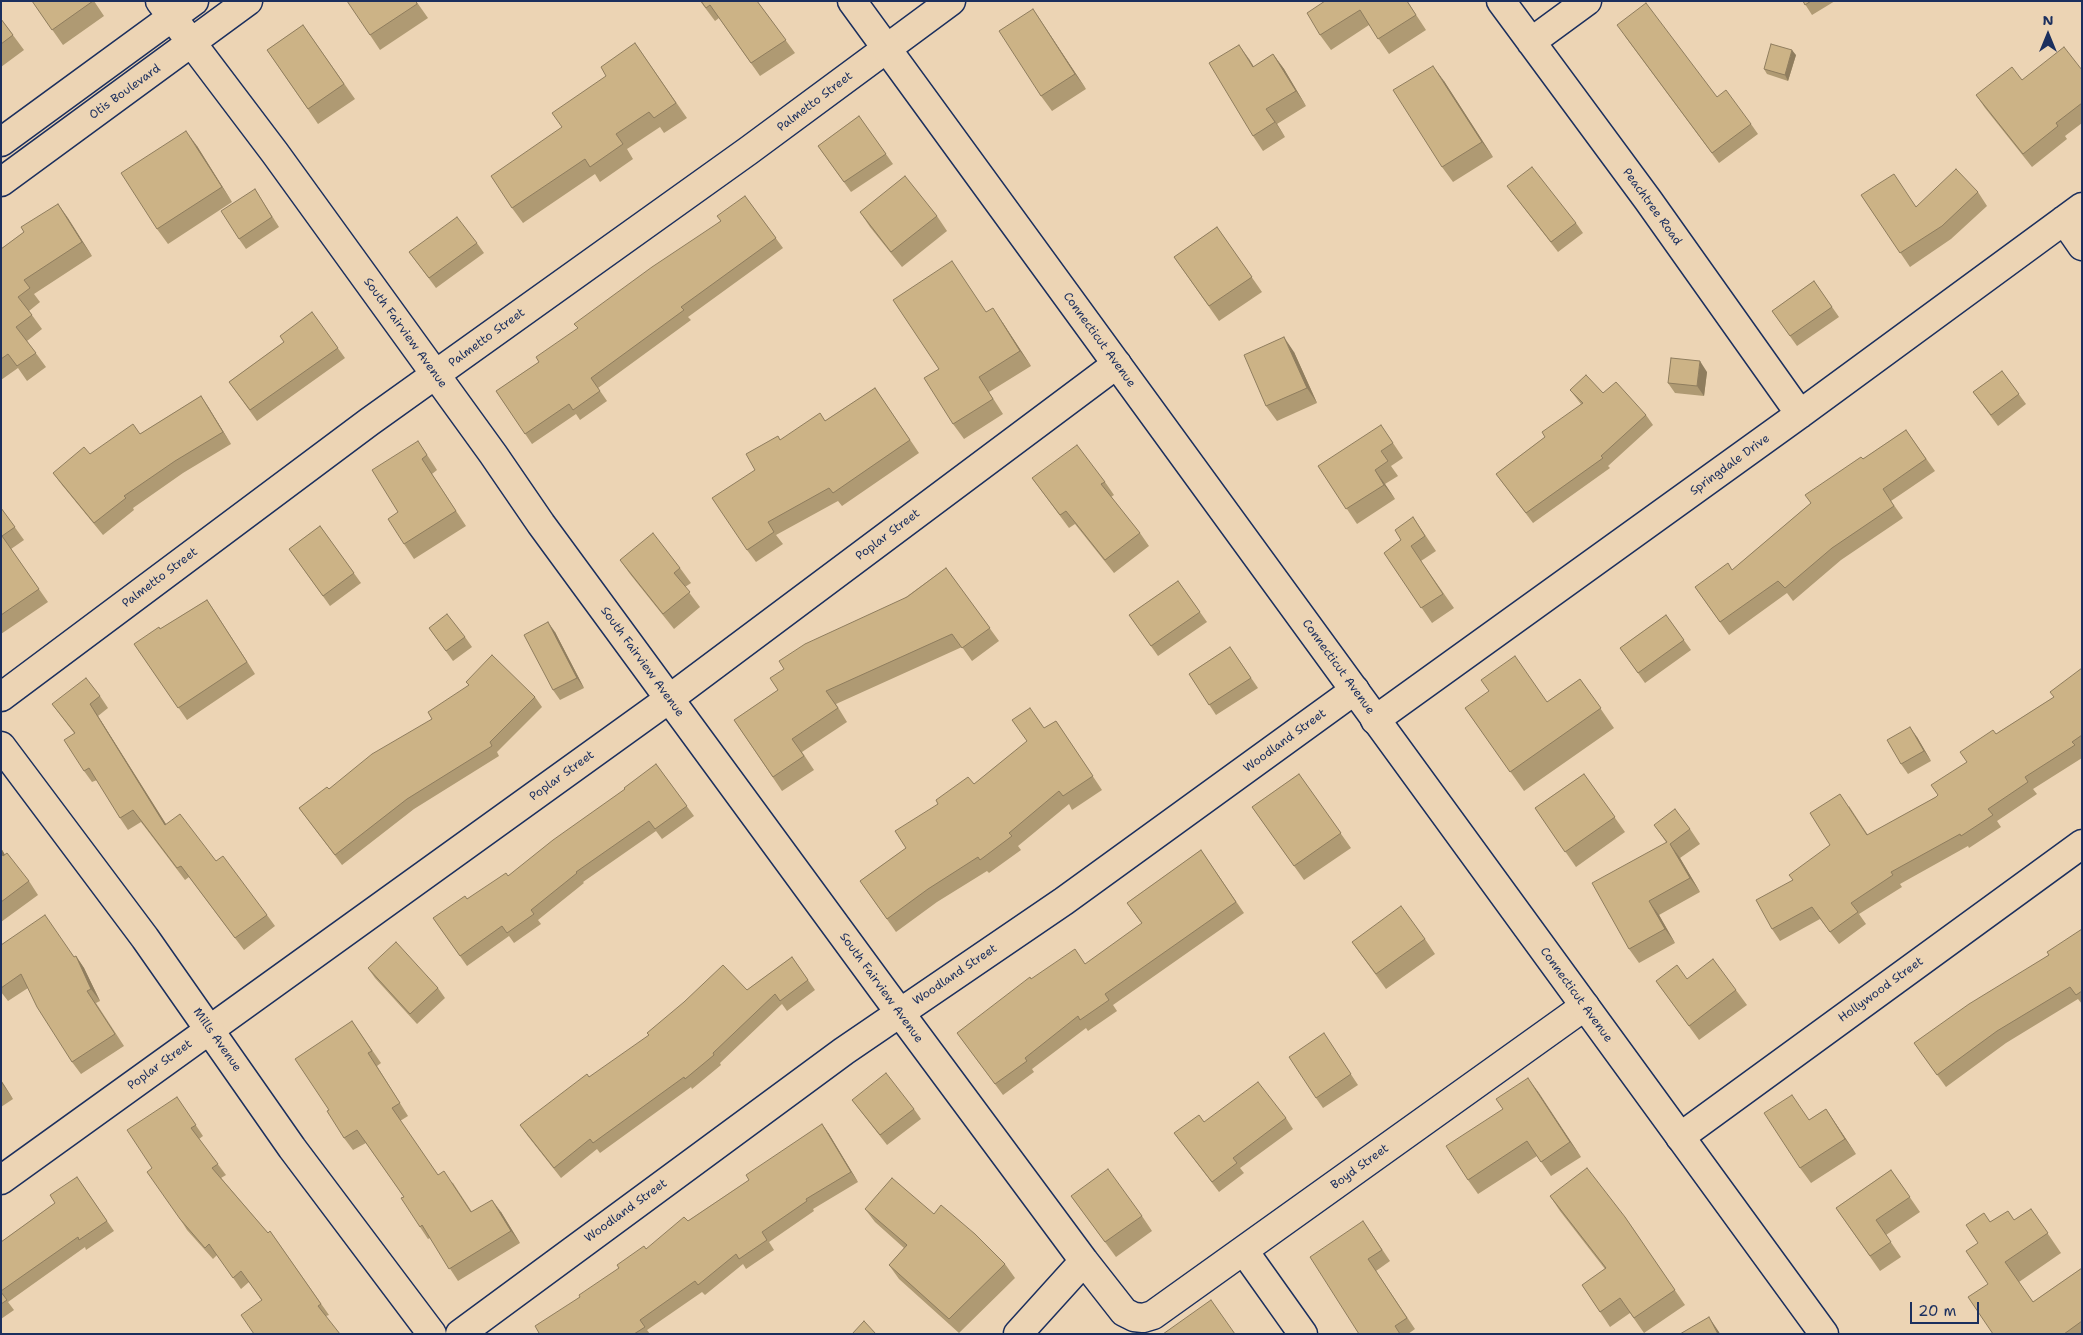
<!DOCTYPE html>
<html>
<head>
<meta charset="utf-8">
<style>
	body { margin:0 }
	#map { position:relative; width:2083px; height:1335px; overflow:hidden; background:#ecd4b4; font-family:"Shantell Sans",sans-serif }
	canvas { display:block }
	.frame { position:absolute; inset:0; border:2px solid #1b2f5e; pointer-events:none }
	.north { position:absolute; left:2023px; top:10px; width:50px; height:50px; -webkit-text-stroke:4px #ecd4b4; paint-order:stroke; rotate:0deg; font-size:14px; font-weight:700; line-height:20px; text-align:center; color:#1b2f5e }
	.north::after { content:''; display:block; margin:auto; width:18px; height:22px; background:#1b2f5e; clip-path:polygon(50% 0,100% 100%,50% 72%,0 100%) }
	.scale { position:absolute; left:1910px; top:1302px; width:69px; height:22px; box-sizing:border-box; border:2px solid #1b2f5e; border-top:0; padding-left:6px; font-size:15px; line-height:18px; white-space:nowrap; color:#1b2f5e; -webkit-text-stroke:4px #ecd4b4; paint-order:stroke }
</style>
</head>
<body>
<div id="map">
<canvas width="2083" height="1335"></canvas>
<div class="frame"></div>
<div class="north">N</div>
<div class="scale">20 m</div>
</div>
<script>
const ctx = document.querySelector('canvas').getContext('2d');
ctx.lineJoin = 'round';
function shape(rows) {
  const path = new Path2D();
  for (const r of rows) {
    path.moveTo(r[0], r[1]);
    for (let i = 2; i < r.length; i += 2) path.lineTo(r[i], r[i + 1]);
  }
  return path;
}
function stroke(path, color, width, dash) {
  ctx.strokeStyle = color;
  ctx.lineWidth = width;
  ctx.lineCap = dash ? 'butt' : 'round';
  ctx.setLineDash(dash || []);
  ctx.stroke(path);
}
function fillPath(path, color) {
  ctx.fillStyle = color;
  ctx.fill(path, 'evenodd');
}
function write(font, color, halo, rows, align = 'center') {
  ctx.font = font + ' "Shantell Sans",sans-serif';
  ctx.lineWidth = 4.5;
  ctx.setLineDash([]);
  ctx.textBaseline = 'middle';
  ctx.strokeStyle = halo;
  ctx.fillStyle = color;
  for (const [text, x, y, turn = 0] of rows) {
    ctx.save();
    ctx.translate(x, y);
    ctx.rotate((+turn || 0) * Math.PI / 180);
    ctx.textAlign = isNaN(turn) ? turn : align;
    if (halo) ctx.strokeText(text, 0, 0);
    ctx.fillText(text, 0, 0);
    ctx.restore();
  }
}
const street = shape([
	[160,1,275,153,493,454,541,524,883,990,1084,1261,1124,1312,1134,1317,1143,1318,1153,1315,1585,1006],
	[1501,1,1648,200,1800,414],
	[1531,42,1587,1],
	[1,142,194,1],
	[1,182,248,1],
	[2064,220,2082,246],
	[1,697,369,422,748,151,951,1],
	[1375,720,1800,414,2082,207],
	[1680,1137,2082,844],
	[1,1180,669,699,1117,364],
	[1244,1251,1303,1334],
	[460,1334,844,1051,1064,901,1355,690],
	[1018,1334,1084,1261]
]);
const secondary = shape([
	[852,1,1824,1334],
	[1,746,145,938,292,1148,432,1334]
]);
const wall = shape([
	[32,1,94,1,104,16,63,45],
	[416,1,428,18,380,50,370,35],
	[700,1,757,1,795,53,760,76,719,18,715,21],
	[1325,1,1407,1,1426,30,1389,54,1369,25,1331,50,1320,35],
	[1803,1,1835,1,1812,15],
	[1033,9,1086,89,1052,111,1041,96],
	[1,19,24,50,1,67],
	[303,25,355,99,318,124,267,50],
	[1624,35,1717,97,1751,124,1758,134,1719,163],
	[635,43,687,118,664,133,660,127,627,149,633,159,600,182,595,174,523,223,512,208,562,127],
	[1273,54,1284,69,1306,106,1277,124,1285,137,1263,151,1253,136,1249,59,1254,67],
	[1796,55,1788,81,1767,74,1764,69],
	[2082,70,2082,123,2065,136,2067,139,2032,167,1985,108,1976,95,2022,80],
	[1444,81,1493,157,1453,182,1442,167],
	[859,116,893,164,851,192,818,146],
	[197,146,232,202,168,244,157,229],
	[1507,186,1576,223,1583,233,1558,252],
	[255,189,279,227,246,249,239,239],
	[1978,192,1987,206,1951,239,1910,267,1861,195,1916,206],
	[745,196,783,248,688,317,691,320,598,388,607,401,580,420,576,414,532,444,496,391,539,362,577,329,721,221],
	[58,204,92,256,34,294,40,302,29,311,42,329,27,341,46,367,27,381,18,368,1,380,1,249,24,232],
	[860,212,937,216,947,231,902,267,870,227],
	[1217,227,1262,292,1219,321,1174,257],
	[477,243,484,253,436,288,409,252],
	[1814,281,1839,317,1797,346,1772,311],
	[987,311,1003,323,1031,366,989,392,1003,414,964,439,953,424,939,369],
	[312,312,345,358,257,421,229,382,284,342],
	[1294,352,1317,403,1277,421,1266,406],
	[2002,371,2026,404,1998,426,1973,392],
	[1707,372,1704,396,1675,393,1668,383],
	[875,388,919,453,842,506,838,501,776,535,783,544,756,562,747,550,755,470,781,440,825,421],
	[1570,390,1603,393,1646,415,1653,425,1608,466,1610,468,1533,523,1496,474,1545,437,1581,404],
	[201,396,231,444,183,473,133,508,134,510,103,535,62,485,53,473,90,454,140,434],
	[1906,430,1935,471,1891,501,1903,518,1841,560,1793,601,1787,593,1729,635,1695,587,1732,570,1863,459],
	[1391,440,1403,458,1391,466,1398,476,1385,484,1395,499,1357,524,1318,466],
	[418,441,437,470,432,474,466,526,414,559,404,544,398,512],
	[1032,478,1105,482,1114,495,1111,497,1140,533,1149,546,1114,573,1075,524,1069,528],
	[1,508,24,540,11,549,48,602,1,634],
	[1413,517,1436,551,1421,561,1454,608,1432,623,1384,553,1401,540],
	[320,526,361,583,330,606,289,549],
	[620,560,680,568,691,583,685,587,700,607,674,629,630,574],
	[946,568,999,641,972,661,962,647,836,704,847,722,802,752,814,770,782,791,734,720,778,690],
	[1178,581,1207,622,1158,656,1129,615],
	[207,600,255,674,187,720,134,644,160,629],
	[1666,615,1691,650,1645,683,1620,648],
	[429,628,465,637,472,647,453,661],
	[555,632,584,688,560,700,553,690],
	[1230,647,1258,688,1216,715,1189,674],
	[2082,668,2082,753,2081,754,2082,755,2082,758,2033,789,2037,794,1997,821,2001,827,1969,848,1968,846,1900,884,1902,887,1859,914,1866,924,1839,944,1820,919,1780,941,1772,929,1793,880,1830,845,1849,806,1868,835,1936,797,1967,762,1996,734,2054,697],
	[1580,679,1614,728,1524,791,1465,708,1547,702],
	[466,682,535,697,542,707,497,752,499,756,414,809,342,865,299,808,329,789,432,719,469,685],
	[100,696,108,708,98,716,166,824,216,861,267,915,275,926,244,950,189,877,185,880,141,822,128,830,120,818,97,780,92,782,84,771,74,733,52,704],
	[1056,721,1102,790,1072,810,1069,804,1018,846,1021,850,989,873,987,871,937,902,896,932,860,881,906,848,938,804,974,784,1044,728],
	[1917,737,1931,761,1908,774,1901,764],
	[656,764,694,816,662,839,656,831,583,882,584,883,538,920,541,924,514,943,509,936,467,966,433,918,508,876,625,789],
	[1299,774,1351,848,1304,880,1252,807],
	[1584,774,1625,832,1576,867,1535,808],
	[1654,825,1690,829,1700,844,1680,858,1700,892,1659,915,1675,943,1639,963,1629,949,1666,842],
	[1,848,5,855,29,881,38,895,1,922],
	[1201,850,1244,913,1113,1005,1117,1011,1088,1031,1086,1028,1032,1069,1034,1072,1003,1095,957,1033,1031,979,1085,964,1142,924,1127,903],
	[2082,929,2082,1004,2078,999,2006,1043,1946,1087,1914,1043,2049,955],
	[1425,939,1435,954,1386,989,1352,942],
	[1,945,74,957,76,956,84,968,100,1001,96,1003,124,1046,81,1074,72,1062,28,988,8,1001,1,992],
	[792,957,815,990,787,1011,782,1004,720,1063,721,1065,692,1089,691,1087,600,1153,597,1149,561,1178,527,1135,520,1125,589,1077,747,990],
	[368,968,438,988,445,998,417,1024,375,978],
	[1687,979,1736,990,1747,1005,1699,1040,1656,981],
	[352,1021,381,1063,377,1066,408,1116,400,1121,438,1175,453,1183,472,1212,501,1212,520,1243,458,1281,430,1238,428,1239,420,1227,404,1197,366,1143,353,1150,344,1138,329,1110],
	[1331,1044,1358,1085,1323,1108,1316,1098],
	[1528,1078,1581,1157,1551,1176,1537,1156,1478,1194,1468,1180,1503,1109],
	[1,1080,13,1099,1,1107],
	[177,1097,203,1136,199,1139,226,1175,221,1178,268,1233,270,1231,329,1315,326,1316,262,1301,249,1282,241,1289,217,1255,213,1259,187,1230,180,1219,152,1168],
	[852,1100,914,1109,921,1119,887,1145],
	[1826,1109,1856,1154,1811,1183,1800,1168,1809,1120],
	[1286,1118,1293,1129,1240,1168,1244,1173,1219,1192,1174,1133,1204,1122],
	[822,1124,829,1134,858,1182,813,1209,814,1211,769,1242,774,1250,746,1269,743,1264,705,1295,702,1292,647,1330,650,1334,537,1334,580,1297,646,1249,749,1180],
	[1891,1170,1920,1212,1886,1235,1901,1257,1880,1271,1836,1208],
	[77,1177,114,1231,86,1250,85,1247,8,1302,14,1310,1,1319,1,1242,55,1203],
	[1071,1196,1142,1216,1152,1231,1116,1257],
	[1550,1196,1625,1217,1685,1305,1644,1333,1630,1313,1610,1327,1582,1285,1605,1269,1560,1211],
	[865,1209,934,1214,1005,1264,1015,1278,959,1333,899,1279,889,1265,904,1248,875,1222],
	[2031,1209,2061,1253,2019,1282,2033,1302,2082,1268,2082,1334,1993,1334,1988,1284,1978,1243,1990,1222,2014,1220],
	[1363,1221,1390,1261,1376,1271,1415,1329,1408,1334,1359,1334]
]);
const shadedWall = shape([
	[1033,9,1043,24,1086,89,1075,74],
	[1239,45,1249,59,1263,82,1253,67],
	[1792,50,1796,55,1788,81,1785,75],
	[1273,54,1284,69,1306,106,1296,91],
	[1433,66,1444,81,1493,157,1482,142],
	[1266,109,1277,124,1285,137,1275,122],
	[186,131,197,146,232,202,222,187],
	[58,204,68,218,92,256,82,242],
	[993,308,1003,323,1031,366,1020,351],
	[1284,337,1294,352,1317,403,1307,388],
	[1700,361,1707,372,1704,396,1697,386],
	[201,396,209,408,231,444,223,432],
	[1375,470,1385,484,1395,499,1384,485],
	[207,600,215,612,255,674,247,662],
	[548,622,555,632,584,688,577,678],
	[90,704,98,716,174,837,165,825],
	[1910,727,1917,737,1931,761,1924,751],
	[1670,844,1680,858,1700,892,1690,878],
	[1,848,13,869,1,852],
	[1649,901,1659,915,1675,943,1665,929],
	[76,956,84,968,100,1001,91,989],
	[1528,1078,1539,1093,1581,1157,1570,1142],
	[1,1080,13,1099,1,1082],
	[1826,1109,1856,1154,1845,1139],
	[822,1124,829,1134,858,1182,851,1172],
	[492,1200,501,1212,520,1243,511,1231],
	[1709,1317,1719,1332,1720,1334,1718,1334]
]);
const building = shape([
	[32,1,93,1,52,30,32,1],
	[347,1,416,1,417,4,370,35,347,1],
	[701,1,757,1,786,40,751,63,710,5,706,8,701,1],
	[1325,1,1407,1,1416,15,1378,39,1360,10,1320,35,1307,13,1325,1],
	[1803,1,1811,1,1805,5,1803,1],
	[1646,3,1717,97,1726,90,1751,124,1712,153,1617,25,1646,3],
	[1033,9,1075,74,1041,96,999,31,1033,9],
	[1,19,13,35,1,44,1,19],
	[303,25,344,84,308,109,267,50,303,25],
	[635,43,676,103,654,118,649,112,616,134,623,144,590,167,585,159,512,208,491,176,562,127,552,113,606,76,601,67,635,43],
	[1771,44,1792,50,1785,75,1764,69,1771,44],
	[1239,45,1253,67,1273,54,1296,91,1266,109,1275,122,1253,136,1209,63,1239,45],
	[2064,47,2082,70,2082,103,2056,123,2058,126,2023,154,1976,95,2012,67,2022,80,2064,47],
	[1433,66,1482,142,1442,167,1393,90,1433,66],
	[859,116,886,154,844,182,818,146,859,116],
	[186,131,222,187,157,229,121,173,186,131],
	[1532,167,1576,223,1551,242,1507,186,1532,167],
	[1956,169,1978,192,1942,226,1900,253,1861,195,1894,174,1916,207,1956,169],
	[905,176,937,216,891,252,860,212,905,176],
	[255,189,272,217,239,239,221,211,255,189],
	[745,196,776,238,681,307,684,310,591,378,600,391,573,410,569,404,525,434,496,391,539,362,536,357,578,328,574,324,652,267,721,221,717,216,745,196],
	[58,204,82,242,24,280,30,288,18,297,32,315,16,327,36,353,17,366,8,354,1,359,1,249,24,232,21,227,58,204],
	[457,217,477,243,429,278,409,252,457,217],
	[1217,227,1252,277,1209,306,1174,257,1217,227],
	[952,261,986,312,993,308,1020,351,979,377,993,399,953,424,924,378,939,369,893,300,952,261],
	[1814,281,1832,307,1790,336,1772,311,1814,281],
	[312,312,338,348,250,410,229,382,284,342,280,336,312,312],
	[1284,337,1307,388,1266,406,1244,355,1284,337],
	[1671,358,1700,361,1697,386,1668,383,1671,358],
	[2002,371,2019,394,1991,415,1973,392,2002,371],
	[1586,375,1603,393,1616,382,1646,415,1601,456,1603,458,1526,513,1496,474,1545,437,1542,432,1583,403,1570,390,1586,375],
	[875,388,910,440,833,493,829,488,768,522,774,532,747,550,712,498,755,470,746,454,778,436,780,440,820,413,825,421,875,388],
	[201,396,223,432,175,461,124,496,126,498,94,523,53,473,84,447,90,454,133,424,140,434,201,396],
	[1381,425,1393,443,1381,451,1388,461,1375,470,1384,485,1346,509,1318,466,1381,425],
	[1906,430,1926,459,1883,489,1894,506,1832,548,1785,588,1778,581,1720,622,1695,587,1728,563,1732,570,1811,503,1805,495,1861,457,1863,459,1906,430],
	[418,441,427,455,422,459,456,511,404,544,388,519,398,512,372,470,418,441],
	[1077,445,1105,482,1101,484,1140,533,1105,560,1066,511,1060,515,1032,478,1077,445],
	[1,508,15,527,2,536,39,589,1,615,1,508],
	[1413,517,1425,536,1411,546,1443,594,1421,608,1384,553,1401,540,1395,530,1413,517],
	[320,526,354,573,323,596,289,549,320,526],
	[653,533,680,568,674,573,690,592,663,614,620,560,653,533],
	[946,568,990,628,962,648,952,634,826,691,838,708,792,739,804,756,773,777,734,720,778,690,770,678,784,669,779,661,805,644,907,597,946,568],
	[1178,581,1200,612,1151,646,1129,615,1178,581],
	[207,600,247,662,178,708,134,644,159,627,160,629,207,600],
	[447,614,465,637,446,651,429,628,447,614],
	[1666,615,1684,640,1638,673,1620,648,1666,615],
	[548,622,577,678,553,690,524,635,548,622],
	[1230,647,1251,678,1209,705,1189,674,1230,647],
	[492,655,535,697,490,742,492,746,407,799,335,855,299,808,327,787,329,789,372,754,432,719,428,712,469,685,466,682,492,655],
	[1515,656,1547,702,1580,679,1601,708,1510,772,1465,708,1489,691,1481,680,1515,656],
	[2082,668,2082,735,2072,742,2075,745,2025,777,2028,782,1988,809,1993,815,1961,836,1960,834,1891,872,1893,875,1851,903,1858,912,1830,932,1812,907,1772,929,1756,900,1793,880,1789,875,1830,845,1810,813,1840,794,1867,835,1936,797,1938,795,1931,785,1967,762,1960,752,1993,730,1996,734,2054,697,2050,692,2082,668],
	[86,678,100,696,90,704,165,825,180,814,216,861,223,856,267,915,235,938,181,866,177,868,133,810,120,818,89,768,84,771,64,740,75,733,52,704,86,678],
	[1030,708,1044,728,1056,721,1093,776,1063,796,1059,791,1009,833,1012,836,980,860,978,857,928,889,887,919,860,881,906,848,895,831,938,804,936,800,968,777,974,784,1027,741,1012,720,1030,708],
	[1910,727,1924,751,1901,764,1887,740,1910,727],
	[656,764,687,806,655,829,649,821,576,872,577,873,531,910,534,914,507,933,502,926,460,956,433,918,465,896,467,899,506,873,508,876,553,840,625,789,624,788,656,764],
	[1299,774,1341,833,1294,866,1252,807,1299,774],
	[1584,774,1615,817,1565,852,1535,808,1584,774],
	[1675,809,1690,829,1670,844,1690,878,1649,901,1665,929,1629,949,1592,883,1667,842,1654,825,1675,809],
	[1201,850,1236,902,1105,994,1109,1000,1080,1020,1078,1016,1025,1058,1027,1061,995,1084,957,1033,1030,977,1031,979,1075,949,1085,964,1142,923,1127,903,1201,850],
	[1,852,3,856,7,853,29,881,1,902,1,852],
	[1401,906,1425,939,1376,974,1352,942,1401,906],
	[45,915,74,957,76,956,91,989,87,991,115,1034,72,1062,37,1007,21,974,1,988,1,945,45,915],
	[2082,929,2082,991,2076,995,2070,987,1997,1031,1937,1075,1914,1043,1969,1004,2049,955,2047,952,2082,929],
	[396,942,438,988,410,1014,368,968,396,942],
	[792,957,808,980,780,1001,775,994,713,1053,714,1055,685,1079,684,1077,593,1143,590,1139,554,1168,520,1125,587,1074,589,1077,649,1035,647,1033,684,1002,723,965,747,990,792,957],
	[1713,959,1736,990,1689,1026,1656,981,1677,965,1687,979,1713,959],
	[352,1021,372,1051,368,1053,400,1103,392,1108,438,1175,444,1171,471,1212,492,1200,511,1231,449,1269,422,1225,420,1227,401,1198,404,1197,357,1130,344,1138,327,1111,329,1110,295,1059,352,1021],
	[1324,1033,1351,1074,1316,1098,1289,1057,1324,1033],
	[886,1073,914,1109,880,1135,852,1100,886,1073],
	[1528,1078,1570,1142,1541,1162,1527,1141,1468,1180,1446,1146,1503,1109,1496,1099,1528,1078],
	[1258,1082,1286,1118,1233,1158,1237,1163,1212,1182,1174,1133,1199,1115,1204,1122,1258,1082],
	[1792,1095,1809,1120,1826,1109,1845,1139,1800,1168,1764,1113,1792,1095],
	[177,1097,196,1125,191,1128,218,1164,212,1168,268,1233,270,1231,321,1304,318,1306,340,1334,254,1334,241,1315,262,1300,241,1271,233,1278,209,1244,205,1248,180,1219,147,1172,152,1168,127,1130,177,1097],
	[822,1124,851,1172,806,1199,807,1201,762,1232,767,1240,739,1259,736,1254,698,1285,695,1281,640,1320,645,1327,634,1334,537,1334,539,1333,535,1326,580,1297,579,1295,619,1268,617,1265,644,1246,646,1249,684,1217,688,1221,749,1180,746,1175,822,1124],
	[1587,1168,1625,1217,1675,1290,1634,1318,1620,1298,1600,1312,1582,1285,1606,1268,1550,1196,1587,1168],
	[1108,1169,1142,1216,1105,1242,1071,1196,1108,1169],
	[1891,1170,1910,1197,1876,1220,1891,1242,1870,1256,1836,1208,1891,1170],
	[77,1177,107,1221,79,1240,78,1237,1,1291,1,1242,55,1203,50,1195,77,1177],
	[892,1178,934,1214,941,1205,975,1234,1005,1264,949,1319,889,1265,907,1245,865,1209,892,1178],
	[2031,1209,2048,1233,2005,1262,2033,1302,2082,1268,2082,1321,2064,1334,1993,1334,1968,1297,1988,1284,1966,1251,1978,1243,1966,1225,1984,1213,1990,1222,2008,1211,2014,1220,2031,1209],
	[1363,1221,1382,1250,1368,1259,1407,1318,1395,1326,1400,1334,1359,1334,1310,1257,1363,1221],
	[1,1292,7,1300,1,1304,1,1292],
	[1211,1300,1235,1334,1163,1334,1211,1300],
	[1709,1317,1718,1334,1680,1334,1709,1317],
	[864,1321,876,1334,852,1334,864,1321]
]);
const streetNames = [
	["Otis Boulevard",125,92,-36],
	["Palmetto Street",815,102,-37],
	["Peachtree Road",1652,207,54],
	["South Fairview Avenue",405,333,54],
	["Palmetto Street",487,338,-36],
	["Connecticut Avenue",1099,340,54],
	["Springdale Drive",1730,465,-36],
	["Poplar Street",888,535,-37],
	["Palmetto Street",160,578,-37],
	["South Fairview Avenue",642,662,54],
	["Connecticut Avenue",1338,667,54],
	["Woodland Street",1285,741,-36],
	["Poplar Street",562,776,-36],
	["Woodland Street",955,975,-34],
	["South Fairview Avenue",881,988,54],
	["Hollywood Street",1881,990,-36],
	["Connecticut Avenue",1576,995,54],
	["Mills Avenue",217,1040,55],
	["Poplar Street",160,1065,-36],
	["Boyd Street",1360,1167,-36],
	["Woodland Street",626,1211,-36]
];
stroke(street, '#1b2f5e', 31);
stroke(secondary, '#1b2f5e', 31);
stroke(street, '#ecd4b4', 28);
stroke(secondary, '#ecd4b4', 28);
fillPath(wall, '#af9a73');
fillPath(shadedWall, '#8f7d5e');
fillPath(building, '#ccb386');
stroke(building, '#8f7d5e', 1);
write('12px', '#1b2f5e', '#ecd4b4', streetNames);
</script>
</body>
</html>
